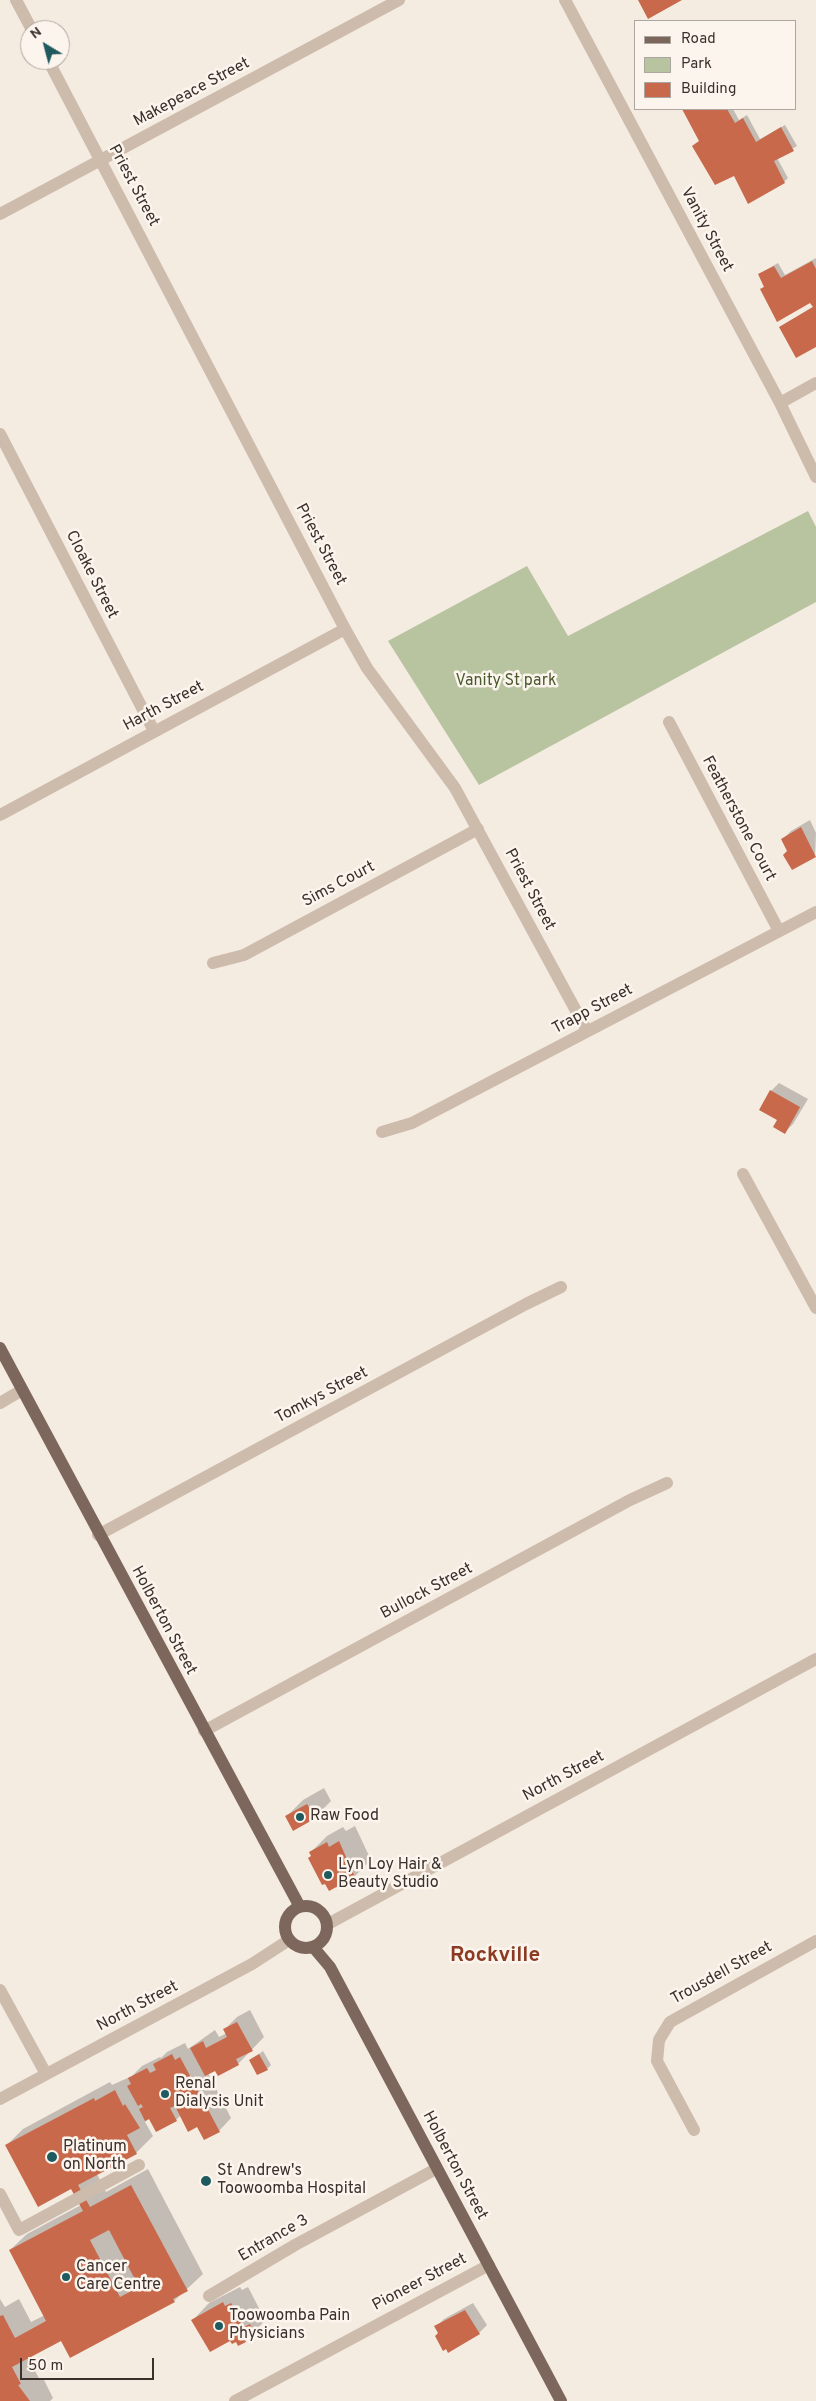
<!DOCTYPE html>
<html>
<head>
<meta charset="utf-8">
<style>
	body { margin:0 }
	#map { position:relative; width:816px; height:2401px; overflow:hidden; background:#f4ebe1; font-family:Overpass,sans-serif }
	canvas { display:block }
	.legend { position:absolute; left:634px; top:20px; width:162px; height:90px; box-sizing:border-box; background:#fbf5ee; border:1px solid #aea6a0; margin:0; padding:6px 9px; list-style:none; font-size:15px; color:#3b302b }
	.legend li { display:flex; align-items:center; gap:10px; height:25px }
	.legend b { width:25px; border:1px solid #aea6a0 }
	.north { position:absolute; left:20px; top:20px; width:50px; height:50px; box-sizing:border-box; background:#fbf5ee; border:1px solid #aea6a0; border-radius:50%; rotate:323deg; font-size:14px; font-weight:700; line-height:20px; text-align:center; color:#3b302b }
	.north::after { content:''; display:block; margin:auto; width:18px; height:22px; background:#1f5a5e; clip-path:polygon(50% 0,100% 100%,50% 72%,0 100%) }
	.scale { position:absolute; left:20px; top:2358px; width:134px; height:22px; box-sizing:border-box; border:2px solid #3b302b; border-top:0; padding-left:6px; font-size:15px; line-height:18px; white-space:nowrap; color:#3b302b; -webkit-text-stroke:4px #fbf5ee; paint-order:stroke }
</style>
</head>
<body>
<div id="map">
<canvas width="816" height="2401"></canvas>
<ul class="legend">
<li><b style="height:6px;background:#7d675c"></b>Road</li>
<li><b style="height:14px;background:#b8c4a0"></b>Park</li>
<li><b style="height:14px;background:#c8694b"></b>Building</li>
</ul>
<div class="north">N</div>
<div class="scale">50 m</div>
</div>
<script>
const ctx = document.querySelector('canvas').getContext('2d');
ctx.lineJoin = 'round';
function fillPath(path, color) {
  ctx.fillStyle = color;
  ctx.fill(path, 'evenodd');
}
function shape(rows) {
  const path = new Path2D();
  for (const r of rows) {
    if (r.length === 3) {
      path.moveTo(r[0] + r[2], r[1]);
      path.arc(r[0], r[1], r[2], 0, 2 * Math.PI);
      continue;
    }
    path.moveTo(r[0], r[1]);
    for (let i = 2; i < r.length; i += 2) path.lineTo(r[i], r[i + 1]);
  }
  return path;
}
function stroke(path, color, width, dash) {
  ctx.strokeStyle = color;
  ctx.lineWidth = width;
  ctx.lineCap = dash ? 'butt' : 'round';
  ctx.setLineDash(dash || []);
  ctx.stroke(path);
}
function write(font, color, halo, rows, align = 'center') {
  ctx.font = font + ' Overpass,sans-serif';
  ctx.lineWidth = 5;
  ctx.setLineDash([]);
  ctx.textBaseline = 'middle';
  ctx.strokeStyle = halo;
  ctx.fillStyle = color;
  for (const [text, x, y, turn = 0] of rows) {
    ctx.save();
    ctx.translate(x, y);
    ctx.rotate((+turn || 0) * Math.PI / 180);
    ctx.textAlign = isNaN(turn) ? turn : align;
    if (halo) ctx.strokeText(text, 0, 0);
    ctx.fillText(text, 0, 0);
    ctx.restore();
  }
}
const green = shape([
	[808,511,816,527,816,602,479,785,388,641,527,566,568,636]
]);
const shadow = shape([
	[684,109,733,109,739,120,747,115,760,139,785,125,797,146,777,158,788,178,784,182,735,174,700,140],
	[816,258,816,346,780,327,814,306,810,301,761,289,765,286,759,274,778,263,785,275],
	[810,820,816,833,815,856,783,839,791,831],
	[779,1083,808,1099,793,1124,785,1132,779,1119,771,1091],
	[324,1788,331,1801,315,1817,287,1816,303,1800],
	[355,1826,371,1860,355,1876,329,1890,311,1852,327,1836,343,1827,346,1831],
	[250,2010,264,2037,238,2064,216,2069,208,2073,231,2118,219,2131,198,2125,181,2115,176,2120,150,2118,145,2122,153,2136,136,2153,97,2174,106,2192,148,2169,203,2274,174,2301,70,2357,61,2339,30,2356,36,2367,34,2369,40,2380,43,2378,53,2398,50,2401,0,2401,0,2299,5,2307,19,2299,31,2322,45,2315,10,2250,27,2234,81,2205,72,2187,7,2145,23,2129,110,2082,112,2085,132,2076,142,2066,160,2057,161,2058,167,2052,185,2043,188,2049,215,2030,219,2037,227,2033,225,2029,237,2017],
	[263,2051,271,2065,267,2069,251,2060],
	[240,2287,242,2290,248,2287,261,2312,267,2309,270,2315,246,2341,239,2344,237,2340,193,2320,209,2303],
	[473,2303,487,2325,479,2333,446,2347,436,2327,444,2319]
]);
const building = shape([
	[638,0,682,0,648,19],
	[682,109,727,109,735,123,743,118,756,142,781,127,794,151,774,161,785,183,748,204,734,176,715,185,692,146,699,141],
	[812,261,816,269,816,347,796,358,779,327,813,307,810,303,777,322,760,289,764,287,758,274,774,266,781,278],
	[801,827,816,857,792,870,783,855,787,851,781,839],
	[770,1090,800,1107,785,1134,773,1127,777,1120,759,1110],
	[307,1804,316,1818,293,1831,285,1816],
	[339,1841,355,1877,329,1891,325,1884,322,1885,308,1858,311,1856,309,1852,327,1842,329,1847],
	[237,2022,253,2051,236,2059,239,2065,218,2076,215,2071,205,2076,190,2048,203,2041,206,2048,227,2037,223,2029],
	[172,2054,175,2060,180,2057,220,2132,204,2140,197,2127,188,2132,175,2106,170,2108,177,2121,156,2132,149,2119,145,2121,139,2109,143,2107,141,2104,138,2106,127,2086,131,2084,128,2078,147,2068,150,2073,156,2070,153,2064],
	[259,2054,268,2070,257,2075,249,2060],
	[115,2090,123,2106,125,2104,140,2128,127,2135,137,2154,78,2185,90,2207,131,2185,188,2291,173,2299,175,2302,70,2358,61,2341,12,2367,21,2384,18,2385,30,2401,0,2401,0,2316,3,2315,15,2338,46,2321,9,2250,83,2211,71,2189,38,2207,5,2145,94,2098,95,2101],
	[109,2230,139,2287,120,2297,90,2240],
	[223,2302,225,2306,231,2303,244,2327,250,2324,254,2332,244,2338,246,2342,238,2346,236,2342,232,2344,230,2341,210,2352,191,2320],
	[465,2310,480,2334,448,2353,446,2349,443,2351,435,2336,438,2333,434,2326]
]);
const minor = shape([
	[16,0,32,30],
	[565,0,780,403,816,477],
	[48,60,345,629,367,668,455,788,587,1031],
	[0,214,399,0],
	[780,403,816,383],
	[0,434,154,731],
	[669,722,779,931],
	[0,815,345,629],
	[213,963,244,955,478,829],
	[382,1132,412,1123,816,912],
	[743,1174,816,1308],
	[0,1403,22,1390],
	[98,1535,526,1304,561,1287],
	[204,1731,630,1500,667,1483],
	[328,1924,816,1659],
	[0,1990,46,2074],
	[0,2099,252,1964,289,1940],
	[694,2130,657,2061,659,2040,670,2022,816,1941],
	[0,2194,19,2230,139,2165],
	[209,2296,295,2245,436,2169],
	[235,2401,489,2265]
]);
const major = shape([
	[0,1348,300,1907],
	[306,1927,21],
	[314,1948,330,1967,561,2401]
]);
const markers = [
	[300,1817,5,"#1f5a5e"],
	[328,1875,5,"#1f5a5e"],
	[165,2094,5,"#1f5a5e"],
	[52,2157,6,"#1f5a5e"],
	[206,2181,6,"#1f5a5e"],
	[66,2277,5,"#1f5a5e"],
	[219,2326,5,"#1f5a5e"]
];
const streetNames = [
	["Makepeace Street",192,93,-28],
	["Priest Street",133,186,62],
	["Vanity Street",706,230,62],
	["Priest Street",320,545,62],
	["Cloake Street",91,575,63],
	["Harth Street",164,707,-28],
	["Featherstone Court",738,819,62],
	["Sims Court",339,885,-28],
	["Priest Street",529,890,62],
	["Trapp Street",593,1010,-28],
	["Tomkys Street",322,1396,-28],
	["Bullock Street",427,1592,-28],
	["Holberton Street",163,1621,62],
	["North Street",564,1777,-28],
	["Trousdell Street",722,1974,-29],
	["North Street",138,2007,-28],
	["Holberton Street",454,2166,62],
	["Entrance 3",274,2239,-30],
	["Pioneer Street",420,2283,-28]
];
const parkNames = [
	["Vanity St park",506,682]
];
const poiNames = [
	["Raw Food",310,1817],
	["Lyn Loy Hair &",338,1866],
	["Beauty Studio",338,1884],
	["Renal",175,2085],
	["Dialysis Unit",175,2103],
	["Platinum",63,2148],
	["on North",63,2166],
	["St Andrew's",217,2172],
	["Toowoomba Hospital",217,2190],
	["Cancer",76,2268],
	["Care Centre",76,2286],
	["Toowoomba Pain",229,2317],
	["Physicians",229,2335]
];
const districtNames = [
	["Rockville",495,1957]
];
fillPath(green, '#b8c4a0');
fillPath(shadow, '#0003');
fillPath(building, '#c8694b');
stroke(minor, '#cdbbac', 12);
stroke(major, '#7d675c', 12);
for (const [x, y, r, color] of markers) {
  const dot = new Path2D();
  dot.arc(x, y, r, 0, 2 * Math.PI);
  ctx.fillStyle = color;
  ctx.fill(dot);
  stroke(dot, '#fbf5ee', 2);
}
write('16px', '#3b302b', '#fbf5ee', streetNames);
write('16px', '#4a5a2e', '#fbf5ee', parkNames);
write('16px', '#3b302b', '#fbf5ee', poiNames, 'left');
write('bold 21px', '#8c3b22', '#fbf5ee', districtNames);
</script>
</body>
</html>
